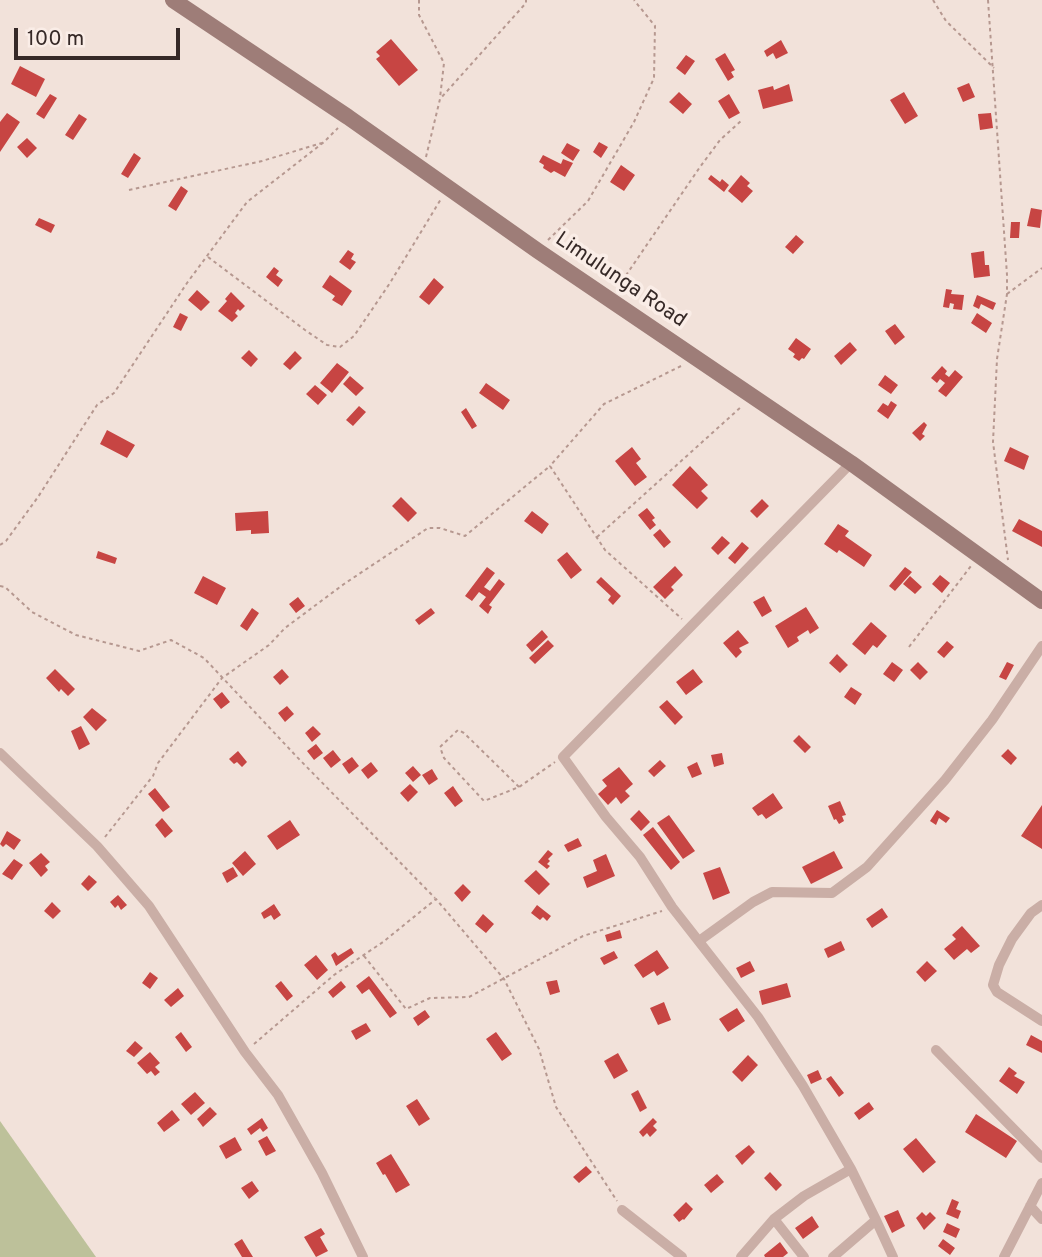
<!DOCTYPE html>
<html>
<head>
<meta charset="utf-8">
<style>
	body { margin:0 }
	#map { position:relative; width:1042px; height:1257px; overflow:hidden; background:#f2e2da; font-family:Overpass,sans-serif }
	canvas { display:block }
	.scale { position:absolute; left:14px; top:28px; width:166px; height:32px; box-sizing:border-box; border:4px solid #362927; border-top:0; padding-left:9px; font-size:21px; line-height:24px; white-space:nowrap; color:#362927; -webkit-text-stroke:5px #faede7; paint-order:stroke }
</style>
</head>
<body>
<div id="map">
<canvas width="1042" height="1257"></canvas>
<div class="scale">100 m</div>
</div>
<script>
const ctx = document.querySelector('canvas').getContext('2d');
ctx.lineJoin = 'round';
function fillPath(path, color) {
  ctx.fillStyle = color;
  ctx.fill(path, 'evenodd');
}
function shape(rows) {
  const path = new Path2D();
  for (const r of rows) {
    path.moveTo(r[0], r[1]);
    for (let i = 2; i < r.length; i += 2) path.lineTo(r[i], r[i + 1]);
  }
  return path;
}
function stroke(path, color, width, dash) {
  ctx.strokeStyle = color;
  ctx.lineWidth = width;
  ctx.lineCap = dash ? 'butt' : 'round';
  ctx.setLineDash(dash || []);
  ctx.stroke(path);
}
function write(font, color, halo, rows, align = 'center') {
  ctx.font = font + ' Overpass,sans-serif';
  ctx.lineWidth = 7;
  ctx.setLineDash([]);
  ctx.textBaseline = 'middle';
  ctx.strokeStyle = halo;
  ctx.fillStyle = color;
  for (const [text, x, y, turn = 0] of rows) {
    ctx.save();
    ctx.translate(x, y);
    ctx.rotate((+turn || 0) * Math.PI / 180);
    ctx.textAlign = isNaN(turn) ? turn : align;
    if (halo) ctx.strokeText(text, 0, 0);
    ctx.fillText(text, 0, 0);
    ctx.restore();
  }
}
const green = shape([
	[0,1121,96,1257,0,1257]
]);
const building = shape([
	[391,39,418,70,399,86,376,59,380,56,376,52],
	[781,40,788,53,776,59,773,53,767,57,764,51],
	[725,53,735,70,731,72,734,77,728,81,715,59],
	[686,55,695,61,685,75,676,68],
	[20,66,45,79,36,97,11,84],
	[969,83,975,97,963,102,957,88],
	[789,84,793,101,763,109,758,90,773,86,774,90],
	[679,92,692,104,683,114,669,102],
	[904,92,918,116,905,124,890,100],
	[50,94,57,98,44,119,36,114],
	[729,94,740,113,729,119,718,101],
	[7,113,20,122,0,152,0,122],
	[991,113,993,128,980,130,978,114],
	[79,114,87,119,73,140,65,135],
	[27,138,37,148,27,158,17,147],
	[599,142,608,147,601,158,593,152],
	[567,143,580,150,573,161,561,153],
	[134,153,141,158,128,178,121,174],
	[543,155,561,164,563,159,573,163,565,177,554,171,551,173,543,168,544,165,539,162],
	[621,165,635,175,624,191,610,182],
	[711,175,720,182,722,179,729,185,724,192,708,179],
	[741,175,750,183,747,186,753,191,742,203,728,191],
	[181,186,188,191,176,211,168,206],
	[1031,208,1042,210,1040,228,1027,226],
	[39,218,55,225,51,233,35,225],
	[1011,222,1020,222,1019,238,1010,238],
	[796,235,804,242,793,254,785,247],
	[348,250,354,254,351,259,356,262,350,270,339,262],
	[984,251,985,265,989,265,990,276,974,278,971,253],
	[274,267,279,271,276,275,283,280,278,287,266,277],
	[330,275,352,291,342,306,332,300,335,296,322,287],
	[434,278,444,287,429,305,419,297],
	[946,289,952,290,951,294,964,295,962,310,953,309,954,304,950,303,949,308,943,307],
	[197,290,210,302,201,311,188,300],
	[231,292,245,306,240,311,238,309,235,313,238,316,232,322,218,311,227,301,225,299],
	[977,295,996,303,993,310,981,304,979,309,973,306],
	[180,313,188,317,181,331,173,327],
	[977,313,992,323,986,333,971,323],
	[895,324,905,337,895,345,885,331],
	[796,338,811,349,804,359,802,358,799,361,793,357,795,354,788,349],
	[850,342,857,350,841,365,834,356],
	[249,350,258,359,251,367,241,358],
	[295,351,302,358,290,370,283,364],
	[337,363,349,372,332,393,320,383],
	[942,366,947,371,945,374,949,377,955,370,963,377,946,397,938,391,945,383,940,379,937,383,931,378],
	[885,375,898,385,891,394,878,385],
	[350,376,364,388,356,396,343,384],
	[486,383,510,400,503,410,479,393],
	[315,385,327,395,318,405,306,394],
	[891,401,897,405,888,419,877,411,883,403,888,406],
	[359,406,366,412,353,426,346,420],
	[466,408,477,426,472,429,461,412],
	[924,422,927,425,922,434,925,436,920,441,912,433],
	[107,430,135,445,127,458,100,444],
	[632,447,641,459,636,463,647,477,635,486,615,461],
	[1010,447,1029,456,1024,470,1004,461],
	[690,466,708,485,701,491,708,498,697,509,672,485],
	[401,497,417,513,408,522,392,506],
	[762,499,769,506,757,518,750,511],
	[647,508,655,518,652,520,656,525,650,530,638,515],
	[268,511,269,533,251,534,251,530,236,531,235,513],
	[532,511,549,524,542,534,524,521],
	[1019,519,1042,531,1042,547,1012,531],
	[838,524,849,531,845,536,872,555,864,567,839,550,837,553,824,544],
	[660,529,671,542,664,548,653,535],
	[722,536,730,543,718,555,711,548],
	[742,542,749,548,735,564,728,558],
	[98,551,117,558,115,564,96,558],
	[567,552,582,570,571,579,557,560],
	[675,566,683,575,671,587,674,590,665,599,653,587],
	[487,567,495,573,484,587,490,591,499,579,505,584,489,605,492,607,488,614,479,606,486,597,479,592,472,601,465,596],
	[905,567,912,572,895,591,889,586],
	[940,575,950,583,942,593,932,584],
	[203,576,226,588,217,605,194,593],
	[910,576,922,587,915,594,903,584],
	[601,577,621,596,613,605,608,600,611,596,596,582],
	[764,596,772,611,762,617,753,602],
	[298,597,305,606,296,613,289,604],
	[806,607,819,628,810,634,808,630,797,637,799,641,788,648,775,626],
	[252,608,259,613,247,631,240,626],
	[431,608,435,613,419,625,415,620],
	[871,622,887,636,877,648,873,645,865,655,852,644],
	[542,630,548,637,532,652,526,645],
	[738,630,749,643,739,648,742,652,736,658,723,643],
	[548,640,554,646,535,664,529,658],
	[947,641,954,647,944,658,937,652],
	[837,654,848,665,840,673,829,663],
	[892,662,903,670,894,682,883,674],
	[918,662,928,672,920,680,910,670],
	[1007,662,1014,665,1006,680,999,677],
	[55,669,75,689,68,696,61,689,59,692,46,678],
	[282,669,289,677,280,685,273,677],
	[693,669,703,682,686,695,676,682],
	[851,687,862,694,855,705,844,697],
	[222,692,230,702,221,709,213,699],
	[667,700,683,717,675,725,659,707],
	[287,706,294,714,285,722,278,713],
	[92,708,107,720,96,731,83,717],
	[81,726,90,744,79,750,71,731],
	[313,726,321,734,312,742,305,733],
	[799,735,811,747,805,753,793,741],
	[316,744,323,753,314,760,307,751],
	[1008,749,1017,758,1011,765,1001,756],
	[333,750,341,760,331,768,323,758],
	[238,751,247,762,242,767,237,762,234,764,229,759],
	[722,753,724,764,714,767,711,755],
	[352,757,359,766,349,774,342,764],
	[660,760,666,766,654,777,648,771],
	[371,762,378,771,368,779,361,770],
	[697,762,702,774,692,778,687,767],
	[413,766,421,775,413,782,405,773],
	[619,767,633,784,625,791,630,796,621,804,616,797,608,805,598,794,607,786,602,780],
	[432,769,438,779,429,785,422,775],
	[410,784,418,792,408,802,400,793],
	[453,786,463,801,455,807,444,793],
	[155,788,170,807,163,812,148,794],
	[773,793,783,808,766,819,762,814,758,816,752,808],
	[840,801,846,815,842,816,844,821,839,824,836,819,834,820,828,806],
	[1042,805,1042,849,1021,836],
	[639,810,650,822,641,831,630,819],
	[937,810,950,818,946,823,939,818,936,825,930,821],
	[669,815,695,851,683,859,657,823],
	[162,818,173,831,165,838,155,825],
	[290,820,300,835,277,850,267,836],
	[653,827,680,862,671,870,643,835],
	[7,831,21,840,14,850,6,844,3,847,0,844],
	[578,838,582,846,568,852,564,845],
	[548,850,553,854,548,859,550,861,547,864,550,866,547,869,538,862],
	[245,851,256,864,243,876,232,863],
	[834,851,843,868,811,884,802,867],
	[41,853,50,862,45,866,48,870,41,877,29,863],
	[606,854,615,876,587,888,583,877,597,871,593,860],
	[14,859,23,865,12,880,2,874],
	[233,867,238,876,227,883,222,873],
	[720,867,730,893,713,900,703,873],
	[536,870,550,884,539,895,524,881],
	[89,875,97,882,88,891,81,884],
	[463,884,471,892,462,902,454,893],
	[118,895,127,905,121,910,118,905,115,908,110,902],
	[52,902,61,911,53,919,44,911],
	[274,904,281,915,274,920,271,915,264,919,261,913],
	[537,905,551,916,547,921,543,917,540,920,531,913],
	[882,908,888,917,872,928,866,919],
	[483,914,494,924,486,933,475,924],
	[962,926,980,946,971,953,967,949,954,960,944,949,956,939,952,935],
	[620,930,622,938,607,942,605,935],
	[841,941,845,950,828,958,824,949],
	[351,948,354,953,336,966,331,955,335,952,338,956],
	[657,950,669,968,657,976,654,971,643,978,634,965],
	[614,951,618,958,604,965,600,958],
	[316,955,328,970,317,980,304,965],
	[750,961,755,971,741,978,736,968],
	[927,961,937,971,925,982,916,972],
	[150,972,158,978,150,989,142,983],
	[369,976,397,1013,390,1018,369,989,362,994,356,986],
	[557,980,560,992,550,995,546,982],
	[281,981,293,996,287,1001,275,986],
	[341,981,346,987,333,998,328,992],
	[787,983,791,997,762,1005,759,991],
	[178,988,184,996,171,1007,164,1000],
	[664,1002,671,1020,658,1025,650,1008],
	[737,1008,745,1021,728,1032,719,1019],
	[425,1010,430,1017,418,1026,413,1018],
	[366,1023,371,1031,356,1040,351,1031],
	[181,1032,192,1047,186,1052,175,1037],
	[496,1032,512,1054,502,1061,486,1039],
	[1031,1035,1042,1041,1042,1053,1026,1045],
	[135,1041,143,1048,134,1057,126,1051],
	[150,1052,160,1063,155,1067,160,1072,155,1076,151,1071,147,1074,137,1063],
	[618,1053,628,1071,614,1079,604,1061],
	[748,1055,758,1065,742,1082,732,1072],
	[1009,1067,1017,1073,1014,1076,1025,1082,1017,1094,999,1081],
	[818,1070,822,1079,811,1084,807,1075],
	[831,1076,844,1093,839,1097,826,1079],
	[638,1090,647,1108,640,1112,631,1094],
	[195,1092,205,1103,191,1115,181,1104],
	[417,1099,430,1119,419,1126,406,1106],
	[869,1102,874,1109,859,1120,854,1113],
	[210,1107,217,1114,203,1127,197,1119],
	[172,1110,180,1120,164,1132,157,1123],
	[976,1114,1017,1141,1006,1158,965,1132],
	[262,1118,268,1128,263,1132,260,1128,251,1135,247,1129],
	[653,1118,657,1122,653,1126,657,1130,650,1137,647,1133,643,1137,639,1132],
	[267,1136,276,1151,266,1156,258,1141],
	[235,1137,242,1150,226,1159,219,1146],
	[916,1138,936,1162,923,1173,903,1149],
	[749,1145,755,1152,742,1165,735,1156],
	[391,1154,410,1185,396,1193,385,1174,383,1175,376,1163],
	[586,1166,592,1172,579,1183,573,1177],
	[770,1172,782,1185,776,1191,764,1178],
	[717,1174,724,1182,711,1193,704,1185],
	[252,1181,259,1191,249,1199,241,1188],
	[952,1199,959,1202,956,1209,961,1211,958,1219,946,1214],
	[686,1202,693,1209,684,1220,683,1219,679,1222,673,1215],
	[898,1210,905,1226,892,1233,884,1216],
	[922,1212,926,1216,930,1212,936,1218,924,1230,916,1218],
	[812,1216,819,1227,803,1239,795,1228],
	[947,1223,960,1229,956,1238,943,1232],
	[321,1228,325,1234,320,1237,328,1251,316,1257,304,1237],
	[242,1239,253,1257,242,1257,234,1244],
	[943,1239,955,1248,950,1255,938,1246],
	[780,1242,788,1253,783,1257,765,1257,764,1255]
]);
const path = shape([
	[419,0,419,15,444,63,440,98],
	[933,0,946,21,994,68],
	[988,0,1007,275,1007,294,997,359,993,442,1008,560],
	[426,157,440,99,526,3,526,0],
	[129,190,262,161,322,143],
	[548,240,588,201,634,122,654,78,655,26,634,0],
	[208,257,305,330,327,345,340,347,354,336,390,283,441,199],
	[618,287,700,167,720,140,741,121],
	[1007,294,1042,268],
	[681,366,604,404,550,466,605,550,682,619],
	[597,537,741,407],
	[0,545,6,541,38,497,97,405,114,393,187,283,247,202,324,142,338,128],
	[0,586,5,587,32,612,76,635,139,651,171,640,204,658,297,757,435,898],
	[909,647,971,566],
	[519,787,464,733,458,730,440,747,444,758,484,801,519,787,555,762],
	[105,837,153,776,158,763,222,678,269,645,285,628,344,584,428,528,440,528,465,536,550,466],
	[364,956,406,1009,430,998,469,997,583,936,662,911],
	[254,1044,334,975,383,942,436,899,504,979,539,1049,556,1107,617,1201]
]);
const minor = shape([
	[851,463,563,757,606,817,640,857,672,907,758,1017,803,1086,851,1169,876,1220],
	[0,753,97,846,149,906,245,1052,278,1095,322,1173,363,1257],
	[1042,905,1031,913,1012,939,999,965,993,985,997,992,1042,1021],
	[699,941,753,902,772,892,832,893,867,867,945,780,992,720,1042,646],
	[936,1050,1042,1158],
	[1030,1206,1042,1219],
	[622,1210,682,1257],
	[774,1219,804,1257],
	[741,1257,774,1219,804,1196,851,1169],
	[833,1257,876,1220,893,1257],
	[1004,1257,1042,1183]
]);
const secondary = shape([
	[173,0,348,117,538,251,851,463,1042,601]
]);
const streetNames = [
	["Limulunga Road",620,281,34]
];
fillPath(green, '#bdc19a');
fillPath(building, '#c74543');
stroke(path, '#b69890', 2, [3.5, 3.5]);
stroke(minor, '#caaea6', 10);
stroke(secondary, '#9e7d78', 16);
write('21px', '#362927', '#faede7', streetNames);
</script>
</body>
</html>
